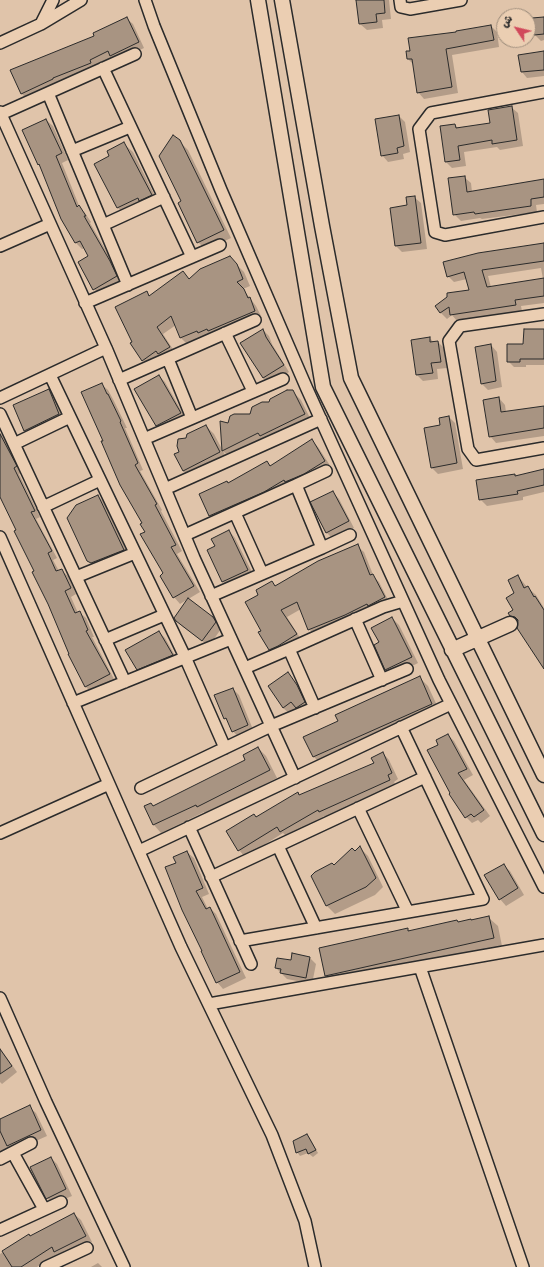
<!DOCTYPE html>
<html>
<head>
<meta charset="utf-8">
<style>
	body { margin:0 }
	#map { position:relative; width:544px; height:1267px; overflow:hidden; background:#e0c4aa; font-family:Itim,"Playpen Sans Arabic",sans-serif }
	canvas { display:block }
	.north { position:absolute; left:496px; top:8px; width:40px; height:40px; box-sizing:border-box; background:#ebceb2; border:1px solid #9e8d7c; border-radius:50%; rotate:305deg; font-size:11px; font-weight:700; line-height:16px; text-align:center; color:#2b2b2b }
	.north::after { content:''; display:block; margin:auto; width:14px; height:18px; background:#d1495b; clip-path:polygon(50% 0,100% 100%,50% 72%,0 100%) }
</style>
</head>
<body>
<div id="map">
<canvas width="544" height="1267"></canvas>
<div class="north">ش</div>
</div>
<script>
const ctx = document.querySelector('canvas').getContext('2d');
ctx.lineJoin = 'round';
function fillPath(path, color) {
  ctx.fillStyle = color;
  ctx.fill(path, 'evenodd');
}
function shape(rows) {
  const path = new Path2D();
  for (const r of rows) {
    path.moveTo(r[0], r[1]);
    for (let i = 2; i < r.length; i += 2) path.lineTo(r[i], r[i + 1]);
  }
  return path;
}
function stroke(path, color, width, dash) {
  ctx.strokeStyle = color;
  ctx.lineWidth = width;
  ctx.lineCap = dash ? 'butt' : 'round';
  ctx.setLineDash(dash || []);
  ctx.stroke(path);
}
const shadow = shape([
	[357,0,389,0,391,19,382,20,383,28,367,30,360,24],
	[126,18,133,24,144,48,117,61,28,100,21,93,95,36],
	[544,18,544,40,541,41,535,35,533,19],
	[491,26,497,32,499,47,452,55,458,93,424,99,418,92,413,64,408,59,411,51,457,33],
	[544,52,544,76,527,78,522,72],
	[511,107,518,113,523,146,500,150,497,147,464,152,466,166,452,168,446,162,441,127,455,125,459,129,491,124],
	[399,116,405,122,410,152,403,154,404,159,388,162,382,155],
	[46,120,53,126,68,160,62,163,80,208,85,213,91,222,90,223,116,268,122,283,100,295,94,289,89,257,85,248,82,249,76,243,62,219,40,166,38,164],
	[179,141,188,150,231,238,206,250,198,242,182,202],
	[124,144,133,152,159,204,126,216,118,208,110,156],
	[464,177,471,183,472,192,544,181,544,204,536,205,537,212,482,219,480,218,461,221,454,214],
	[414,197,421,203,427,249,402,252,396,246,408,206],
	[544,245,544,303,521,306,522,311,457,321,452,315,447,319,440,312,470,291,467,279,454,282,448,276],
	[541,268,543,279,491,287,488,276],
	[237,265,244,272,250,286,243,289,256,306,262,318,216,337,188,345,181,338,176,325,163,334,176,354,150,367,143,360,133,342,147,293,150,296,183,272,190,280],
	[263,330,269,336,272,344,289,372,270,384,263,378],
	[544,330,544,365,526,365,526,367,514,367,508,361,524,345],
	[430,338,434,343,438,342,444,348,447,368,437,369,438,379,423,381,417,375],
	[491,345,497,352,502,387,488,390,481,383],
	[159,376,165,382,186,419,163,432,156,426],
	[101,384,108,390,114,401,127,428,125,428,143,470,140,471,162,510,161,511,182,551,177,554,200,592,180,604,174,597,143,524,105,441],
	[48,391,55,397,65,421,32,437,25,430],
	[292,391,301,400,312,422,231,459,223,451,228,461,192,479,183,471,181,452,187,439,206,426,214,434,223,451,221,422,229,424,251,415],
	[499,398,505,405,506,412,544,407,544,436,496,443,490,436],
	[449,417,455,423,463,469,438,474,432,468,441,426],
	[0,433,3,435,22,473,19,474,40,517,36,519,57,558,53,560,59,571,61,570,68,576,76,594,71,597,78,613,79,612,86,618,94,637,92,637,115,681,92,693,86,687,70,655,36,571,0,494],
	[312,441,318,447,331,467,310,480,216,522,210,515,229,484,267,462,271,466],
	[544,470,544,492,523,497,523,500,487,506,480,499,514,475,516,477],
	[333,492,339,499,354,528,333,539,326,532],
	[98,496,107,505,132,558,97,569,88,560],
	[229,531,235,538,254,576,230,588,223,582,208,551,216,547],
	[357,546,364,552,374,577,379,582,390,604,315,635,309,629,301,609,287,617,302,641,277,656,270,649,262,631,260,595,272,582,276,587],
	[518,576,527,587,536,595,544,608,544,667,518,623,510,615,514,610],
	[213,617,219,624,221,629,209,646,183,627,176,620],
	[392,618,399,625,418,663,393,676,386,670,375,645,380,643],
	[159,632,165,638,178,661,144,675,137,669],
	[288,673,303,693,310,709,303,714,297,708,290,714,283,708,269,686],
	[419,677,428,686,440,712,322,765,314,757,305,737,339,722],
	[233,689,239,695,254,732,239,738,233,731,229,723,225,718],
	[448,735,454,741,473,775,464,780,490,816,481,823,478,820,472,823,466,817,451,793,439,745],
	[258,748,266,756,277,778,205,814,204,812,161,833,154,825,154,807,246,760],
	[383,753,389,760,398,779,394,782,396,786,326,817,324,816,287,837,283,833,245,857,239,850,256,817,375,763],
	[360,848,368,856,383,887,375,895,335,914,327,906,312,876,334,866,355,853],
	[187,852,194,858,209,894,202,897,208,909,210,908,216,914,246,978,223,989,217,982,177,863],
	[503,865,510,871,524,895,506,906,500,899,486,876],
	[489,918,498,926,502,946,335,984,326,975,407,929,410,932,457,921,459,923,472,921],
	[310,958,316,964,312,984,287,979,276,968,291,961],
	[0,1048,17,1072,2,1084,0,1082],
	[29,1107,36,1113,47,1136,0,1157,0,1120],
	[307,1135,310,1138,318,1153,313,1157,308,1153,300,1156,297,1152],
	[51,1158,57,1164,72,1196,53,1204,47,1198],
	[74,1214,81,1220,92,1242,62,1258,58,1254,37,1267,0,1267,0,1254,29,1235,30,1237],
	[98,1263,102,1267,91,1267]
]);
const building = shape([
	[356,0,384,0,385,13,376,14,377,22,359,24,356,0],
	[127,17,139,42,110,56,108,51,90,60,91,63,53,78,53,79,21,94,10,70,94,36,93,33,127,17],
	[544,17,544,34,534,35,532,18,544,17],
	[491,25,494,40,446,49,452,87,417,93,412,59,407,59,406,51,410,51,408,38,456,32,456,31,491,25],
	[544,51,544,70,521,72,518,55,544,51],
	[512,106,517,140,492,144,492,140,458,146,460,160,445,162,440,126,455,124,456,128,490,123,488,110,512,106],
	[399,115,404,146,397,148,398,153,381,156,375,119,399,115],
	[46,119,62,153,56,156,77,207,79,205,86,216,84,216,110,261,117,276,93,290,78,262,88,256,80,241,75,243,61,219,39,164,38,165,22,130,46,119],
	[173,135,180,140,224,230,197,243,178,203,181,201,159,156,173,135],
	[124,142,152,195,139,201,138,198,117,208,94,164,109,156,107,151,124,142],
	[465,176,467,192,544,179,544,197,531,199,531,206,475,214,474,212,453,215,448,178,465,176],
	[415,196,421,243,395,246,390,208,407,205,406,197,415,196],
	[544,243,544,261,482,270,487,287,544,278,544,296,515,300,516,305,450,315,449,307,440,313,435,306,447,297,447,293,469,290,464,272,447,277,443,262,478,253,544,243],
	[230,256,237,264,243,279,237,282,244,289,248,298,250,297,255,311,208,331,207,329,198,333,197,331,180,338,171,316,157,327,170,347,158,354,156,351,142,361,130,343,132,342,115,307,147,291,149,296,183,271,189,279,200,269,230,256],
	[263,329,266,337,284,365,263,378,240,343,263,329],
	[524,329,544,329,544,359,520,359,520,362,507,362,507,344,523,344,524,329],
	[430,337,430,342,438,341,441,362,431,363,433,373,416,375,411,340,430,337],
	[491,344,496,381,481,384,475,347,491,344],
	[159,375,181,413,156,426,134,389,159,375],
	[102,383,107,394,108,394,121,421,120,422,138,463,135,465,157,504,155,505,176,545,171,547,194,586,173,598,160,576,163,573,140,534,145,532,140,524,142,523,120,485,101,441,103,441,81,392,102,383],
	[49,389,59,414,24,431,13,405,49,389],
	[287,390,293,390,305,414,260,436,258,433,222,451,220,421,228,423,230,416,234,414,250,414,252,407,262,402,269,402,270,399,287,390],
	[499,397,501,412,544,406,544,428,489,437,483,400,499,397],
	[449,416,457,463,431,468,424,428,440,425,439,418,449,416],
	[206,425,220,452,183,471,174,454,179,452,177,446,178,439,186,438,187,434,206,425],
	[0,434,17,466,14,468,35,511,31,512,52,551,48,553,56,571,62,569,71,588,65,591,75,613,80,611,88,630,86,631,110,674,85,687,68,654,69,654,48,604,32,572,34,571,14,531,16,530,0,497,0,434],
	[312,439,325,461,304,474,285,482,284,480,264,492,209,516,199,494,227,481,228,483,267,461,270,466,312,439],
	[544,469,544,485,517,491,518,494,479,500,476,480,515,474,515,476,544,469],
	[333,491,349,521,326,533,310,502,333,491],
	[98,495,124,550,91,563,87,561,67,518,76,505,98,495],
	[229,530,248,570,222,582,207,550,215,546,211,539,229,530],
	[358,544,370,575,373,574,385,597,368,606,367,604,345,615,308,630,297,602,281,610,297,634,278,646,269,650,258,632,261,631,245,602,258,595,256,590,272,581,275,586,318,561,358,544],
	[518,575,524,588,528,586,534,597,535,596,544,610,544,669,517,628,518,620,515,617,510,616,508,613,513,610,506,598,514,593,508,580,518,575],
	[188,598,213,617,216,622,202,641,176,621,174,618,188,598],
	[392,617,412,657,385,670,374,645,379,642,371,628,392,617],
	[159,631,173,655,137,670,125,650,159,631],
	[288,672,297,685,305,702,296,708,291,702,283,708,268,686,288,672],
	[420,676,432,704,313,757,303,737,338,721,335,715,420,676],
	[233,688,248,725,232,732,226,718,224,719,214,695,233,688],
	[448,734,467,769,458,773,484,810,474,817,471,814,465,818,449,794,450,793,427,750,438,745,436,740,448,734],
	[258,747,270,770,197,807,196,805,153,825,144,806,151,803,153,806,245,760,243,755,258,747],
	[383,752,392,773,388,775,390,780,319,812,318,810,280,832,277,827,238,851,226,831,254,814,256,817,298,792,299,795,374,763,371,758,383,752],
	[360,846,376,878,366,887,326,906,311,876,315,872,332,863,334,865,352,848,355,851,360,846],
	[187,851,203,888,196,891,206,909,210,907,240,972,216,983,201,951,202,951,182,910,165,867,176,863,173,857,187,851],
	[504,864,518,888,499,900,484,875,504,864],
	[489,916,494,938,325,976,319,948,408,928,408,931,457,920,458,922,471,919,471,920,489,916],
	[292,953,310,957,306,978,280,973,281,969,275,968,277,958,291,960,292,953],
	[0,1049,12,1066,0,1074,0,1049],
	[30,1105,41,1130,7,1146,0,1131,0,1119,30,1105],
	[307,1134,316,1150,308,1154,306,1149,296,1153,293,1141,307,1134],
	[51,1157,66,1189,46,1199,30,1167,51,1157],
	[74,1213,86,1236,54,1252,52,1247,21,1267,12,1267,2,1251,29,1234,30,1236,74,1213]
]);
const minor = shape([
	[145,0,154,26,221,190,307,389,439,680,544,887],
	[400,0,401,7,410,9,461,0],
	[41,24,53,0],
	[0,43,41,24,81,0],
	[103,68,192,257],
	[544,92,431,113,419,129,435,232,445,235,544,217],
	[48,93,128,285],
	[0,112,106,348,194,558,295,778],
	[1,114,135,54],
	[72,151,130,127],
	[103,225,164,197],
	[0,246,50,224],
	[85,303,220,245],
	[544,314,460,326,449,341,468,449,476,460,544,448],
	[225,333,253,391],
	[168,359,192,418],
	[50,375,185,657,225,748],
	[119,380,255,320],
	[0,398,106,348],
	[0,414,125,682],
	[144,439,283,379],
	[14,444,70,417],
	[296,485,326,471],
	[165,489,321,419],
	[43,507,100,480],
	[235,513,262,573],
	[185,535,296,485,322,548,211,596],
	[0,537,181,947,272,1135,305,1221,315,1267],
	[322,548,350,535],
	[76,577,135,553],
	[355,619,382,680],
	[105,640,164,615],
	[245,668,289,649],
	[73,703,231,639],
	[315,708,289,649,383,607,403,601],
	[141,788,271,726,407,669],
	[358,808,408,912],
	[189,827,251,964],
	[0,833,109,784],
	[278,846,316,928],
	[139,851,451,704],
	[211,877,425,777],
	[240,941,483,899,401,727],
	[420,967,523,1267],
	[0,998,46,1102,124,1267],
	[209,1004,544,945],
	[13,1153,44,1209],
	[0,1159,31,1143],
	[0,1230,61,1202],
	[46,1267,87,1248]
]);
const tertiary = shape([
	[258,0,323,387,544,834],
	[282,0,322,226,351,378,544,775],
	[452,650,510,624]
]);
fillPath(shadow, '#0003');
fillPath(building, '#a89482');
stroke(building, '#2b2b2b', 1);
stroke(minor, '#2b2b2b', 14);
stroke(tertiary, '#2b2b2b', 17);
stroke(minor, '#ebceb2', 11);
stroke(tertiary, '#ebceb2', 14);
</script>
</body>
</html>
